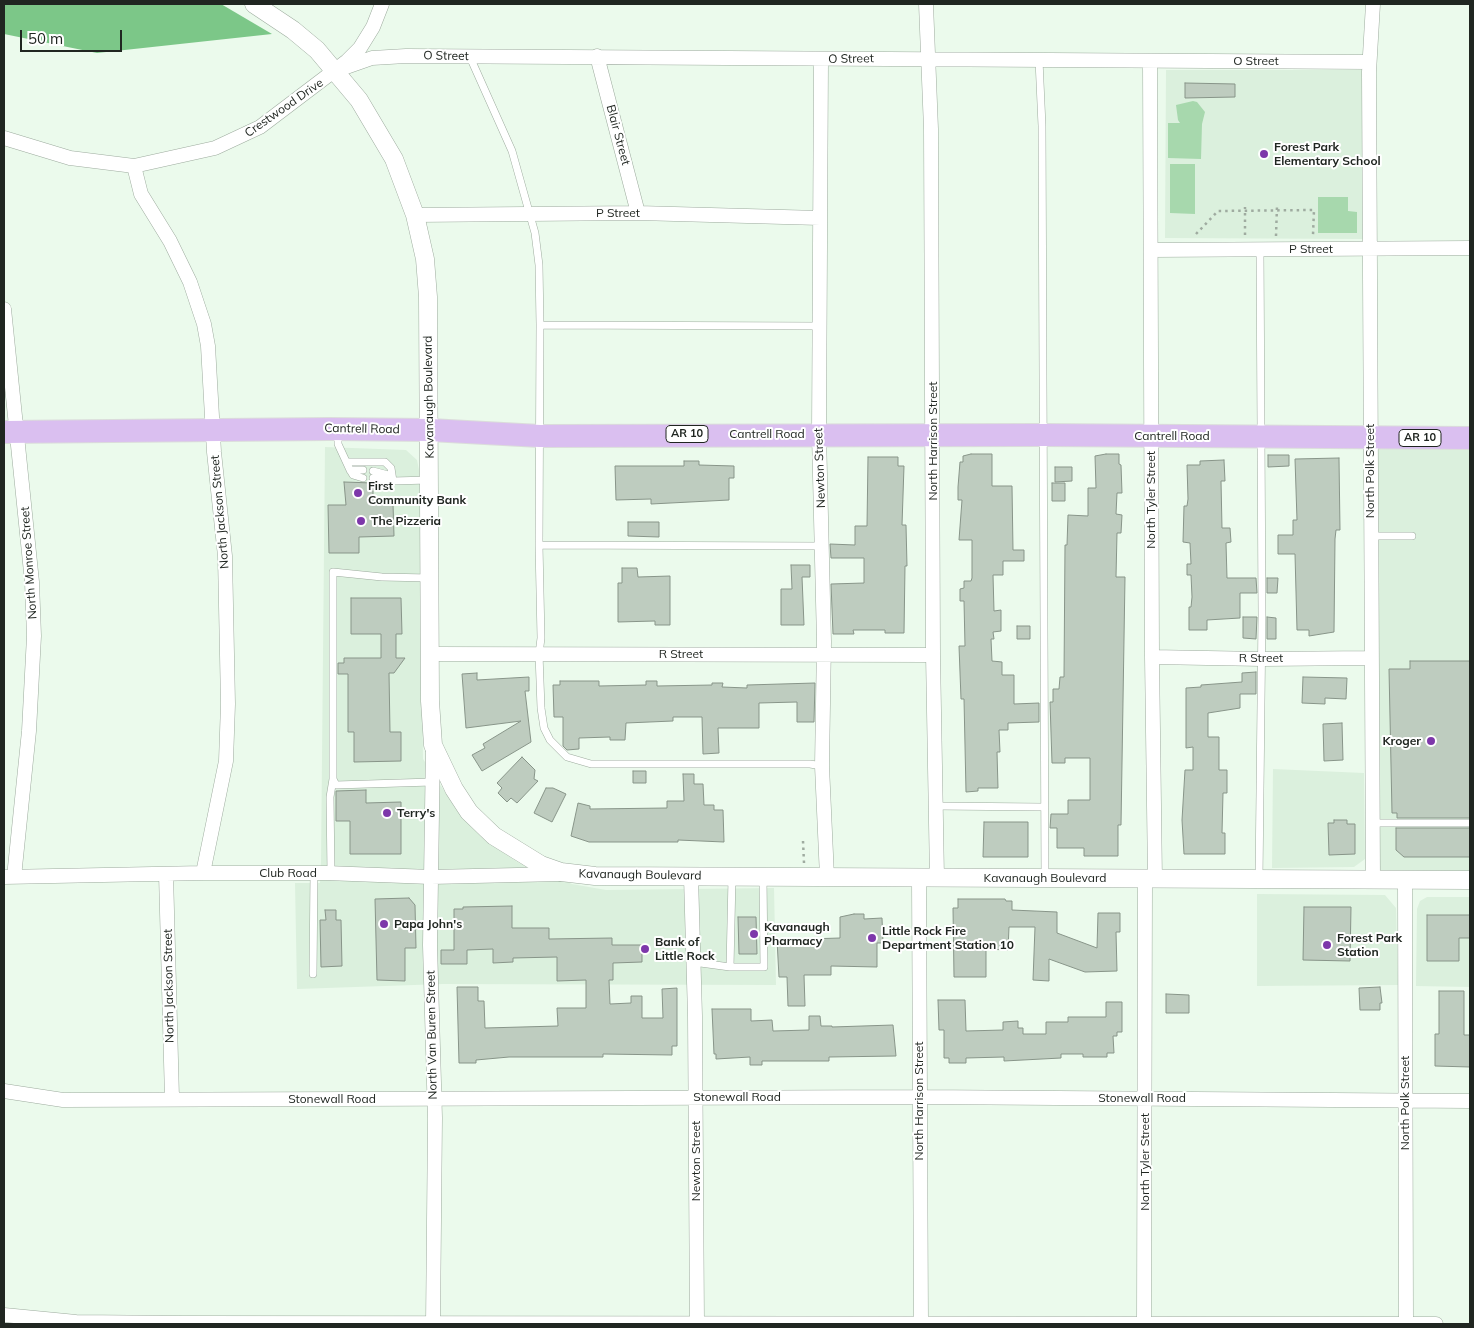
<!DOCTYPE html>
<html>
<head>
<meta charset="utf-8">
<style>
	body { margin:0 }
	#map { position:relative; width:1474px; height:1328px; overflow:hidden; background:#ebfaec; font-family:Mulish,sans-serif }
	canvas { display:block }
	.frame { position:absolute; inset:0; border:5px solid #202621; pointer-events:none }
	.scale { position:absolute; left:20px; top:30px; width:102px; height:22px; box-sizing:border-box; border:2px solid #202621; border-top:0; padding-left:6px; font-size:15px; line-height:18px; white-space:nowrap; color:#202621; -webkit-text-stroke:4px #fff; paint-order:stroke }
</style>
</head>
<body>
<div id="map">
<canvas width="1474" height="1328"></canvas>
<div class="frame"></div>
<div class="scale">50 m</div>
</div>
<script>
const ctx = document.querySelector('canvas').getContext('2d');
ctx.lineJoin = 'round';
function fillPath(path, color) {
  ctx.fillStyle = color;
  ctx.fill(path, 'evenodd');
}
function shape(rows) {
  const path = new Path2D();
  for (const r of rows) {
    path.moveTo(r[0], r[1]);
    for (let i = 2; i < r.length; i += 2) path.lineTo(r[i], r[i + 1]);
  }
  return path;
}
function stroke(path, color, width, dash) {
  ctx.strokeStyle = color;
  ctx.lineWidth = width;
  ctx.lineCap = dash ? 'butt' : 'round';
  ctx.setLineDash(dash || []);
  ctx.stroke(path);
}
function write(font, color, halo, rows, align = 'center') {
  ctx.font = font + ' Mulish,sans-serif';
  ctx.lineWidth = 4;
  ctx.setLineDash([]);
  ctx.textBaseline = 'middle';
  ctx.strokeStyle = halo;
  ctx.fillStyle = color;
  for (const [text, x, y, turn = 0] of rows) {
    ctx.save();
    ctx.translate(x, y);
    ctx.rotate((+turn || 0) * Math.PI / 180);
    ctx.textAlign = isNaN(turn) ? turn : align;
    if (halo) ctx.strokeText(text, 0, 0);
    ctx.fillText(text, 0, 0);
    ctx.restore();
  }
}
const built = shape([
	[1166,70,1364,70,1363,239,1165,238],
	[1470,438,1470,880,1373,881,1370,439],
	[325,447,406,450,417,460,419,470,420,512,423,759,461,816,489,843,519,863,572,884,606,890,774,888,776,985,443,984,297,989,295,883,320,883,321,861],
	[1273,769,1364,773,1365,859,1354,867,1272,868],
	[1257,894,1385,895,1396,908,1398,985,1257,986],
	[1427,897,1470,897,1470,987,1416,986,1417,909,1420,901]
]);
const green = shape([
	[1193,101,1197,102,1205,112,1202,124,1201,159,1168,158,1168,123,1180,123,1178,120,1176,105],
	[1170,164,1195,164,1195,214,1170,213],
	[1318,197,1348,197,1348,211,1357,212,1357,233,1318,233]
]);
const forest = shape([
	[4,4,221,4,272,34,97,53,4,34]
]);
const building = shape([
	[1185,83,1235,84,1235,97,1185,98,1185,83],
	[971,454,992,454,992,486,1012,486,1013,550,1024,550,1024,561,1003,561,1003,575,993,575,994,611,1001,610,1001,631,993,632,994,639,991,639,992,661,1002,662,1002,675,1014,675,1014,704,1039,703,1039,722,1008,723,1008,730,999,730,1000,752,997,752,998,788,978,788,978,791,966,792,964,699,961,699,959,646,965,646,964,601,960,601,960,589,964,588,964,581,971,581,972,578,972,540,959,540,962,500,958,500,958,487,960,462,963,462,963,456,971,454],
	[1106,454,1119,454,1119,464,1121,465,1122,493,1117,493,1116,514,1122,515,1121,533,1117,533,1116,577,1125,577,1121,825,1118,825,1118,856,1084,856,1084,848,1057,848,1057,828,1050,828,1051,814,1068,814,1068,800,1090,800,1090,758,1065,758,1065,763,1052,763,1050,702,1053,702,1053,689,1059,689,1060,677,1064,677,1065,545,1067,545,1068,515,1088,516,1088,488,1096,488,1095,456,1106,454],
	[1268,455,1289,455,1289,466,1268,467,1268,455],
	[868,457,898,457,898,466,904,466,902,525,906,525,907,566,905,566,904,633,885,633,885,630,853,630,854,634,833,634,831,584,864,583,864,558,831,558,830,544,855,545,855,526,867,526,868,457],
	[1339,458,1340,530,1336,530,1335,539,1334,632,1309,636,1309,630,1297,630,1295,554,1278,554,1278,535,1293,535,1293,520,1297,520,1295,459,1339,458],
	[1224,460,1225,481,1221,481,1222,528,1230,528,1231,542,1226,543,1227,578,1256,578,1257,593,1240,593,1240,618,1207,620,1207,630,1189,630,1189,607,1191,607,1192,597,1191,575,1187,575,1187,564,1191,564,1190,543,1183,542,1184,506,1187,506,1188,499,1187,465,1200,465,1200,461,1224,460],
	[684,461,699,461,699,465,734,466,734,478,729,478,729,500,651,504,651,499,616,500,615,466,684,466,684,461],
	[1055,467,1072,467,1072,481,1055,482,1055,467],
	[344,482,373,483,373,504,393,504,394,536,359,537,359,553,329,553,328,505,346,505,344,482],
	[1052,483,1065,483,1065,501,1052,501,1052,483],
	[628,522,659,522,659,537,628,536,628,522],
	[791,565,810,565,810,577,802,577,804,625,781,625,781,589,792,589,791,565],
	[622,568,637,568,638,577,670,576,670,625,655,625,655,621,618,622,618,583,622,583,622,568],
	[1267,578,1278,578,1277,593,1267,593,1267,578],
	[351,598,401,598,402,634,396,634,396,658,405,658,394,673,389,673,390,732,401,732,401,761,354,762,354,732,348,732,348,674,338,674,338,663,344,663,344,658,381,658,381,634,351,634,351,598],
	[1243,617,1257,617,1256,639,1243,638,1243,617],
	[1267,617,1276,618,1276,639,1267,639,1267,617],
	[1017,626,1030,626,1030,639,1017,639,1017,626],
	[1410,661,1470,661,1470,818,1397,818,1397,813,1392,813,1389,669,1410,669,1410,661],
	[1256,672,1256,694,1240,694,1240,708,1208,713,1208,737,1219,737,1219,770,1227,770,1227,793,1223,793,1222,833,1225,833,1225,854,1184,854,1182,820,1185,770,1193,770,1193,747,1186,748,1186,688,1201,687,1201,685,1242,682,1242,673,1256,672],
	[477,673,477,680,529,677,529,691,525,691,531,742,482,771,472,755,485,748,483,744,521,721,466,728,462,674,477,673],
	[1303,677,1347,678,1346,699,1325,698,1325,704,1302,703,1303,677],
	[560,681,599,681,599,686,646,685,646,681,657,681,657,686,712,685,712,683,723,683,722,687,747,688,747,685,815,683,814,722,797,722,797,702,759,703,759,728,718,728,719,753,703,754,702,717,673,717,673,721,626,723,625,740,610,740,610,737,579,738,579,749,567,750,563,746,563,717,554,717,553,685,560,685,560,681],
	[1342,723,1343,760,1324,761,1323,724,1342,723],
	[522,757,535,770,534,779,538,781,517,803,511,798,507,802,498,793,502,788,497,783,522,757],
	[633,771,646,771,646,783,633,783,633,771],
	[683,774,694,774,694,784,703,784,704,805,714,805,714,810,723,810,724,842,678,840,678,842,589,842,571,836,578,803,590,806,590,809,667,808,667,801,684,801,683,774],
	[546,788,553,788,566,794,552,822,534,813,546,788],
	[366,790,366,803,401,802,401,854,350,854,350,821,336,821,336,791,366,790],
	[1334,820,1347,820,1347,824,1355,824,1355,854,1329,855,1328,823,1334,823,1334,820],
	[984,822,1028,822,1028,857,983,857,984,822],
	[1396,828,1470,828,1470,857,1404,857,1396,850,1396,828],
	[409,898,415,905,416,948,405,948,405,981,377,980,375,899,409,898],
	[958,899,1005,899,1006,901,1012,901,1012,910,1057,912,1057,933,1097,948,1098,913,1120,913,1120,932,1116,932,1117,971,1085,972,1049,959,1049,981,1033,980,1035,927,1009,927,1008,950,986,949,986,977,954,977,953,908,958,908,958,899],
	[512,906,512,928,549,928,549,939,612,938,612,945,642,945,642,962,613,963,613,980,609,980,610,1004,631,1003,631,996,642,996,642,1018,663,1018,662,989,677,988,677,1046,672,1046,672,1055,603,1054,603,1057,509,1057,476,1060,476,1063,459,1063,457,987,478,987,478,1001,484,1001,485,1028,558,1026,557,1008,586,1008,586,980,557,981,557,957,513,958,513,962,493,963,493,949,467,950,467,964,441,964,441,950,454,950,454,909,463,909,463,907,512,906],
	[1304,907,1351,907,1350,961,1303,960,1304,907],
	[325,910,336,910,336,920,341,920,342,966,321,967,320,920,326,920,325,910],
	[854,914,864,914,864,919,882,918,883,943,877,943,877,967,831,966,831,975,804,975,805,1006,788,1006,787,977,779,977,777,940,840,938,840,917,854,914],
	[1427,915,1470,915,1470,938,1459,938,1459,961,1427,961,1427,915],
	[738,917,756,917,757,954,739,954,738,917],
	[1380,987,1382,1003,1380,1003,1380,1010,1360,1010,1359,988,1380,987],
	[1439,991,1464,991,1464,1035,1470,1035,1470,1067,1435,1066,1435,1034,1439,1034,1439,991],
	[1166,994,1189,995,1189,1013,1166,1013,1166,994],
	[938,1000,965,1000,966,1031,1003,1030,1003,1022,1018,1021,1018,1028,1023,1028,1023,1034,1046,1034,1046,1022,1068,1022,1068,1017,1106,1017,1106,1002,1122,1002,1122,1032,1117,1032,1117,1036,1113,1036,1114,1053,1107,1053,1107,1057,1083,1057,1083,1054,1061,1054,1061,1058,1004,1061,1004,1057,966,1058,966,1063,949,1063,949,1058,944,1058,944,1030,939,1030,938,1000],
	[712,1009,751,1009,751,1021,772,1020,773,1031,809,1030,809,1016,820,1016,821,1026,832,1026,832,1027,893,1025,896,1056,829,1057,829,1061,762,1061,762,1065,750,1065,750,1057,716,1059,716,1054,714,1054,712,1009]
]);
const path = shape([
	[1196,234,1218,211,1314,210,1313,235],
	[1245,235,1245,207],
	[1276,236,1277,206],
	[803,841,804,863]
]);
const service = shape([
	[470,57,512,151,535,233,539,265,540,325,539,545,541,638,539,654,541,708,544,728,550,740,567,757,591,764,810,764,822,766],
	[1039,60,1042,126,1045,878],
	[540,325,820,326],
	[338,432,338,444,350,470,353,475,363,478],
	[348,462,385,462,391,468,393,481],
	[350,470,363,470],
	[373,471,392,476],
	[373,478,393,481,429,480],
	[1371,536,1412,536],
	[539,545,822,546],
	[429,578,382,577,333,572,333,779,336,785,432,782],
	[935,806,1043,807],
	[1372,823,1470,823],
	[331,873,330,797,333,779],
	[1259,879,1262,615,1260,249],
	[693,962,730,967,764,967,763,877],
	[730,967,732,878],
	[313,974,314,873]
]);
const minor = shape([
	[926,4,931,129,933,655,937,878],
	[597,56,638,213],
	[821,60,819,434,824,642,822,766,827,877],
	[1150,61,1152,657,1155,879],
	[335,71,372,58,406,56,1369,62],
	[4,138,70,158,134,166,215,148,260,127,347,61,360,48,373,27,382,4],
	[134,166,141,194,170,241,190,282,204,324,208,346,214,452,225,556,228,704,226,761,203,873],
	[415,215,638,213,820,218],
	[1151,250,1470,248],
	[4,309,32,582,34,636,29,731,14,877],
	[430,654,933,655],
	[1152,657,1262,659,1371,658],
	[433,746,430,945,435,1118,433,1324],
	[166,874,172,1098],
	[4,877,203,873,326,873,431,877,560,874],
	[691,877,695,1016,697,1324],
	[919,878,921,1324],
	[1373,881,1369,72,1373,4],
	[1405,881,1406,1324],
	[4,1091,63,1100,919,1097,1470,1101],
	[4,1315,76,1322,182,1323,1436,1324],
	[1144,1324,1145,879]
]);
const tertiary = shape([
	[254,4,293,30,317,50,359,100,394,159,415,215,425,259,428,297,430,701,433,745,454,789,469,812,494,836,541,865,561,872,595,876,1470,880]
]);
const primary = shape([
	[4,432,329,429,430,430,540,436,1043,435,1470,438]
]);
const markers = [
	[1264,154,5,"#7d37aa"],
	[358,493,5,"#7d37aa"],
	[361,521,5,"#7d37aa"],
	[1431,741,5,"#7d37aa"],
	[387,813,5,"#7d37aa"],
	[384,924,5,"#7d37aa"],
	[754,934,5,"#7d37aa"],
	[872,938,5,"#7d37aa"],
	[1327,945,5,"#7d37aa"],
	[645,949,5,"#7d37aa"]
];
const shields = [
	[687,434,42],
	[1420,438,42]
];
const shieldNames = [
	["AR 10",687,434],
	["AR 10",1420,438]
];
const streetNames = [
	["O Street",446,56,1],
	["O Street",851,59,-1],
	["O Street",1256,61],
	["Crestwood Drive",284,108,-35],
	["Blair Street",618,135,75],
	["P Street",618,213],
	["P Street",1311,249],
	["Kavanaugh Boulevard",429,397,-91],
	["Cantrell Road",362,429,1],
	["Cantrell Road",767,434],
	["Cantrell Road",1172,436],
	["North Harrison Street",933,441,-90],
	["Newton Street",820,468,-92],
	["North Polk Street",1370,471,-90],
	["North Tyler Street",1151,500,-90],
	["North Jackson Street",220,512,-95],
	["North Monroe Street",29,563,-94],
	["R Street",681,654],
	["R Street",1261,658],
	["Club Road",288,873],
	["Kavanaugh Boulevard",640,875,1],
	["Kavanaugh Boulevard",1045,878],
	["North Jackson Street",169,986,-91],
	["North Van Buren Street",432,1035,-91],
	["Stonewall Road",737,1097],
	["Stonewall Road",1142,1098],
	["Stonewall Road",332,1099],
	["North Harrison Street",919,1101,-90],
	["North Polk Street",1405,1103,-90],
	["Newton Street",696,1161,-90],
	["North Tyler Street",1145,1162,-90]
];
const poiNames = [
	["Forest Park",1274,147],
	["Elementary School",1274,161],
	["First",368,486],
	["Community Bank",368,500],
	["The Pizzeria",371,521],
	["Kroger",1421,741,"right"],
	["Terry's",397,813],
	["Papa John's",394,924],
	["Kavanaugh",764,927],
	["Pharmacy",764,941],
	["Little Rock Fire",882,931],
	["Department Station 10",882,945],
	["Forest Park",1337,938],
	["Station",1337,952],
	["Bank of",655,942],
	["Little Rock",655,956]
];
fillPath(built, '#dbf0dd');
fillPath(green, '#a7d8ad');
fillPath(forest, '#7cc788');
fillPath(building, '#beccbf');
stroke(building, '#889589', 1);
stroke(service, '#9dab9e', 8);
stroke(minor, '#9dab9e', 15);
stroke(tertiary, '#9dab9e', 19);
stroke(primary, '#dbdcdb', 24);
stroke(path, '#9faba0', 2.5, [2.5, 4]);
stroke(service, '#fff', 7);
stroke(minor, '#fff', 14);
stroke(tertiary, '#fff', 18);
stroke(primary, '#dabff0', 22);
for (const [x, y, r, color] of markers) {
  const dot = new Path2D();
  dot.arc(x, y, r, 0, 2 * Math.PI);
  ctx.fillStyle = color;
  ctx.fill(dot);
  stroke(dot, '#fff', 2);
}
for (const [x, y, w] of shields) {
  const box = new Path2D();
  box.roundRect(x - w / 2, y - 8.5, w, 17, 4);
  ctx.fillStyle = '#fff';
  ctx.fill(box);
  stroke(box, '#202621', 1);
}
write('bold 11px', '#202621', null, shieldNames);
write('12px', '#202621', '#fff', streetNames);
write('bold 12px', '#202621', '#fff', poiNames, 'left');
</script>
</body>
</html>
